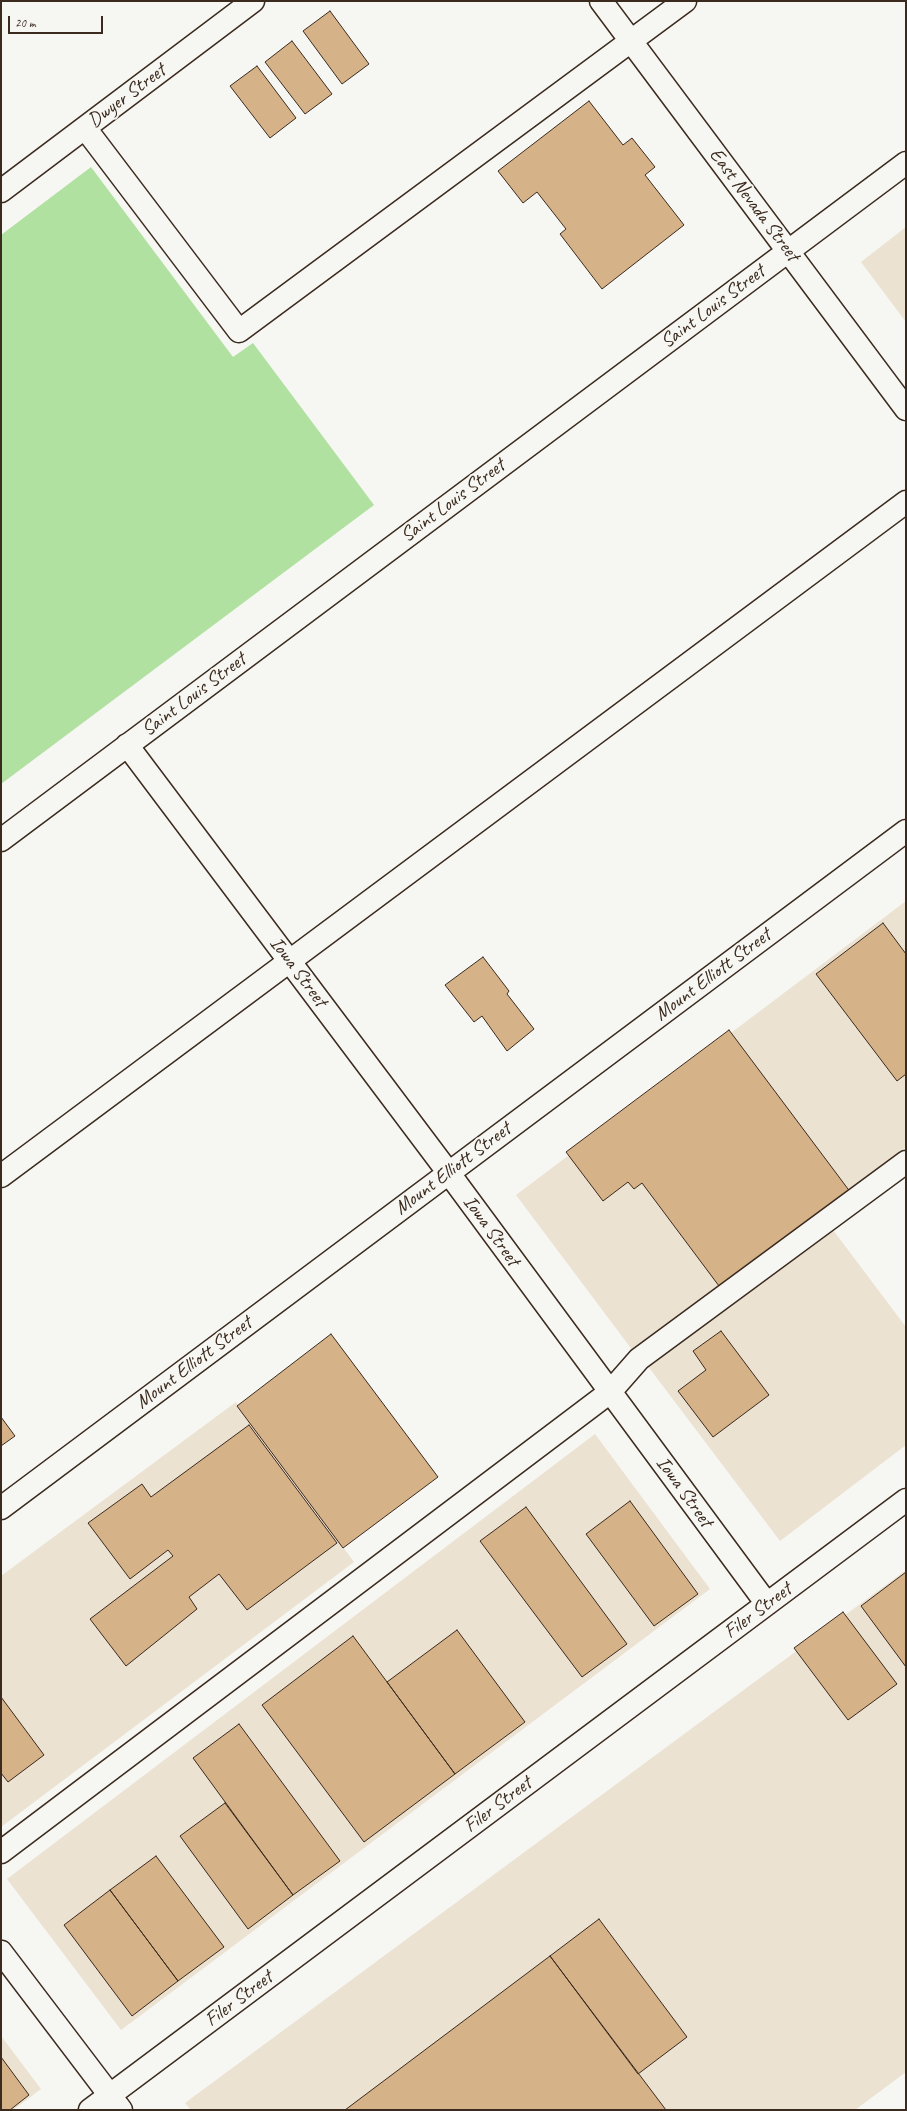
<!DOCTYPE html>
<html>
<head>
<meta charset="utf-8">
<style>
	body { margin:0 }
	#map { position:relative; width:907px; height:2111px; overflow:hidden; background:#f6f6f2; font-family:Caveat,sans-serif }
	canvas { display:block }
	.frame { position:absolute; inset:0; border:2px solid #3b2a1e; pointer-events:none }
	.scale { position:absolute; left:8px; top:16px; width:95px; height:18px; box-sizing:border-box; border:2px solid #3b2a1e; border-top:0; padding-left:5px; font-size:12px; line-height:14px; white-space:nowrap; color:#3b2a1e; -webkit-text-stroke:3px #f6f6f2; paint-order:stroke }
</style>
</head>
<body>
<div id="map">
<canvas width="907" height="2111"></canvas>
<div class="frame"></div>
<div class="scale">20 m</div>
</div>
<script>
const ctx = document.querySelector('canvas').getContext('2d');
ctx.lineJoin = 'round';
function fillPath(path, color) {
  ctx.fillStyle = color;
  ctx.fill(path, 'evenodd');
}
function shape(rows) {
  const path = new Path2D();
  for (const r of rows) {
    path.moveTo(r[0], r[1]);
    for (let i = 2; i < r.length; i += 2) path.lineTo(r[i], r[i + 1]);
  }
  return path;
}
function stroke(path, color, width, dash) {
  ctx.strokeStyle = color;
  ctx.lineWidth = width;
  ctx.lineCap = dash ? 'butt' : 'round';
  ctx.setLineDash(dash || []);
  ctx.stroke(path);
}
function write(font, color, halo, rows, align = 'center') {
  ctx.font = font + ' Caveat,sans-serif';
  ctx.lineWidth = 4;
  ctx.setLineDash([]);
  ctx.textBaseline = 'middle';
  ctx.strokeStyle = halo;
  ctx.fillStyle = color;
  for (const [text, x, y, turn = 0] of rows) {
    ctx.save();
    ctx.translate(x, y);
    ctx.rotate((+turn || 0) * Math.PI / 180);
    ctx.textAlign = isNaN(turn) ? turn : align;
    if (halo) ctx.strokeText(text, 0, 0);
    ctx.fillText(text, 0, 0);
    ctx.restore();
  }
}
const built = shape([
	[906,227,906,322,861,262],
	[906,901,906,1147,633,1351,516,1195],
	[830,1226,906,1327,906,1445,780,1541,647,1365],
	[236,1402,354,1562,1,1827,1,1576],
	[595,1434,710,1589,121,2030,7,1879],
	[906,1570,906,2072,855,2110,191,2110,185,2103],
	[1,2036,41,2089,13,2110,1,2110]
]);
const green = shape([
	[91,167,233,357,253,343,374,505,1,784,1,235]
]);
const building = shape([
	[330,11,369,64,342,84,303,31,330,11],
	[292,41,332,94,305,114,265,62,292,41],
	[257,66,296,118,270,138,230,86,257,66],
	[589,101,623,145,632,138,655,167,645,175,684,225,602,289,560,234,566,229,537,192,523,203,498,171,589,101],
	[883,923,906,954,906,1074,897,1081,816,974,883,923],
	[483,957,509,991,507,994,534,1029,507,1051,482,1016,474,1022,445,985,483,957],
	[729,1030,851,1193,722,1290,642,1183,634,1189,628,1182,603,1201,566,1152,729,1030],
	[721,1331,769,1395,713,1437,678,1391,706,1370,693,1351,721,1331],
	[331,1334,438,1477,343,1548,237,1406,331,1334],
	[1,1417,15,1436,1,1446,1,1417],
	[249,1425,337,1543,247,1610,219,1574,189,1597,197,1609,126,1666,90,1619,173,1556,168,1550,130,1579,88,1523,142,1484,151,1497,249,1425],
	[630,1501,698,1594,654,1626,586,1534,630,1501],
	[526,1507,627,1644,582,1677,480,1541,526,1507],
	[906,1572,906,1667,861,1606,906,1572],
	[843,1612,897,1684,848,1720,794,1648,843,1612],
	[457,1630,525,1722,455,1774,387,1682,457,1630],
	[353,1636,455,1774,364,1842,262,1705,353,1636],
	[1,1697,44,1755,8,1782,1,1773,1,1697],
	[239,1724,340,1861,293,1895,193,1758,239,1724],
	[225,1803,293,1895,248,1929,180,1836,225,1803],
	[156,1856,224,1947,178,1981,110,1890,156,1856],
	[110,1890,178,1981,132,2016,64,1925,110,1890],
	[599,1919,687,2037,638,2074,550,1956,599,1919],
	[550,1956,666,2110,345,2110,550,1956],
	[1,2057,29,2095,10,2110,1,2110,1,2057]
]);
const minor = shape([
	[601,1,906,409],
	[85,128,239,331,685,1],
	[1,191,253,1],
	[127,745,448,1172,767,1604],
	[1,840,906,163],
	[1,1176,906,502],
	[1,1508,906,831],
	[1,1852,610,1392,639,1359,906,1162],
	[90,2110,906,1500]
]);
const major = shape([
	[1,1952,121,2110]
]);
const streetNames = [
	["Dwyer Street",127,96,-37],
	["East Nevada Street",754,205,53],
	["Saint Louis Street",713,307,-37],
	["Saint Louis Street",453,501,-37],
	["Saint Louis Street",194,695,-37],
	["Iowa Street",298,972,53],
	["Mount Elliott Street",713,975,-37],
	["Mount Elliott Street",453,1169,-37],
	["Iowa Street",491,1231,54],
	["Mount Elliott Street",194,1363,-37],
	["Iowa Street",684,1492,54],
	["Filer Street",758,1611,-37],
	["Filer Street",498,1805,-37],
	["Filer Street",239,1999,-37]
];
fillPath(built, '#ece2d2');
fillPath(green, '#b0e1a1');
fillPath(building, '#d6b288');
stroke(building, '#3b2a1e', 1);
stroke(minor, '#3b2a1e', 25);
stroke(major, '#3b2a1e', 25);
stroke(minor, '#f6f6f2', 22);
stroke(major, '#f6f6f2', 22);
write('20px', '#3b2a1e', '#f6f6f2', streetNames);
</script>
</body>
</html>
